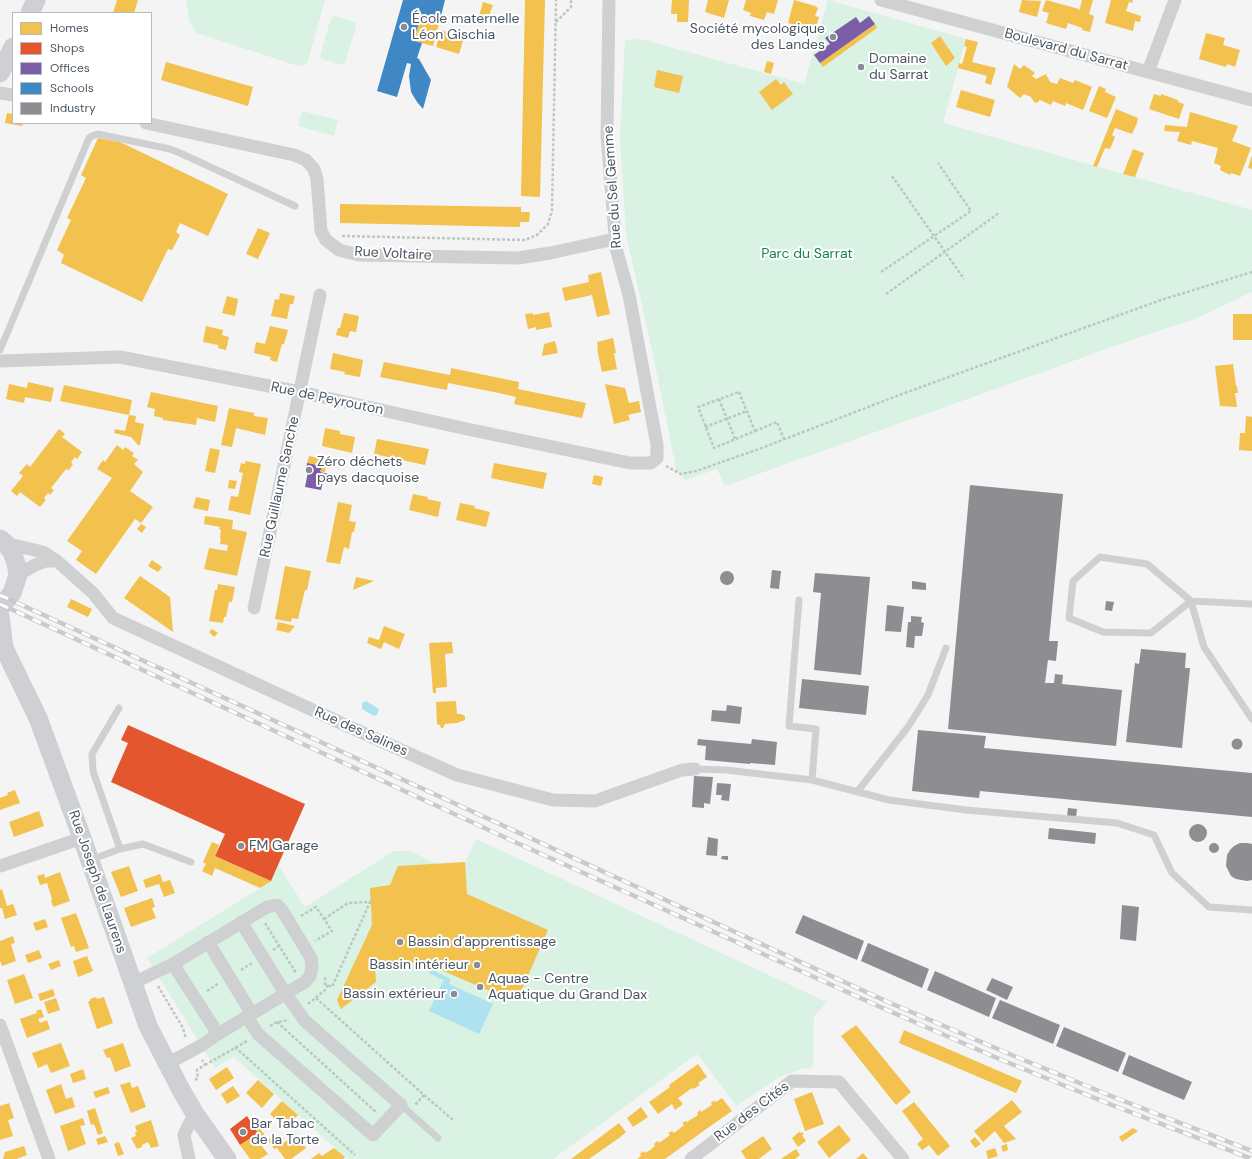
<!DOCTYPE html>
<html>
<head>
<meta charset="utf-8">
<style>
	body { margin:0 }
	#map { position:relative; width:1252px; height:1159px; overflow:hidden; background:#f4f4f4; font-family:"DM Sans",sans-serif }
	canvas { display:block }
	.legend { position:absolute; left:12px; top:12px; width:140px; height:112px; box-sizing:border-box; background:#fff; border:1px solid #b7bbc0; margin:0; padding:5px 7px; list-style:none; font-size:12px; color:#4a5661 }
	.legend li { display:flex; align-items:center; gap:8px; height:20px }
	.legend b { width:20px; border:1px solid #b7bbc0 }
</style>
</head>
<body>
<div id="map">
<canvas width="1252" height="1159"></canvas>
<ul class="legend">
<li><b style="height:11px;background:#f2c14e"></b>Homes</li>
<li><b style="height:11px;background:#e4572e"></b>Shops</li>
<li><b style="height:11px;background:#7b5ea7"></b>Offices</li>
<li><b style="height:11px;background:#3f88c5"></b>Schools</li>
<li><b style="height:11px;background:#8d8d92"></b>Industry</li>
</ul>
</div>
<script>
const ctx = document.querySelector('canvas').getContext('2d');
ctx.lineJoin = 'round';
function fillPath(path, color) {
  ctx.fillStyle = color;
  ctx.fill(path, 'evenodd');
}
function shape(rows) {
  const path = new Path2D();
  for (const r of rows) {
    if (r.length === 3) {
      path.moveTo(r[0] + r[2], r[1]);
      path.arc(r[0], r[1], r[2], 0, 2 * Math.PI);
      continue;
    }
    path.moveTo(r[0], r[1]);
    for (let i = 2; i < r.length; i += 2) path.lineTo(r[i], r[i + 1]);
  }
  return path;
}
function stroke(path, color, width, dash) {
  ctx.strokeStyle = color;
  ctx.lineWidth = width;
  ctx.lineCap = dash ? 'butt' : 'round';
  ctx.setLineDash(dash || []);
  ctx.stroke(path);
}
function write(font, color, halo, rows, align = 'center') {
  ctx.font = font + ' "DM Sans",sans-serif';
  ctx.lineWidth = 4;
  ctx.setLineDash([]);
  ctx.textBaseline = 'middle';
  ctx.strokeStyle = halo;
  ctx.fillStyle = color;
  for (const [text, x, y, turn = 0] of rows) {
    ctx.save();
    ctx.translate(x, y);
    ctx.rotate((+turn || 0) * Math.PI / 180);
    ctx.textAlign = isNaN(turn) ? turn : align;
    if (halo) ctx.strokeText(text, 0, 0);
    ctx.fillText(text, 0, 0);
    ctx.restore();
  }
}
const green = shape([
	[186,0,325,0,307,64,298,66,197,33,189,21],
	[828,0,966,39,943,123,1252,210,1252,292,1195,319,1140,337,725,486,717,469,685,480,676,469,651,345,626,234,620,137,625,40,641,39,804,84],
	[335,16,355,22,356,27,345,63,343,65,322,59,320,56,331,18],
	[302,111,338,120,334,136,298,126],
	[476,839,827,1002,814,1016,813,1067,801,1069,777,1078,737,1106,697,1054,553,1159,347,1159,234,1057,215,1068,147,958,260,888,278,865,305,907,394,851,409,851,438,864,465,862]
]);
const water = shape([
	[366,701,379,709,377,715,374,716,362,709,362,703],
	[432,966,437,968,436,972,451,979,449,984,493,1004,479,1034,429,1011,443,981,445,981,429,973]
]);
const homes = shape([
	[117,0,138,0,134,13,113,13],
	[525,0,545,0,540,197,521,196],
	[672,0,689,0,688,22,677,22,677,14,671,14],
	[708,0,729,0,724,18,705,12],
	[746,0,778,0,774,14,767,12,764,20,750,16,751,13,743,10],
	[794,0,815,6,818,8,815,16,819,17,815,31,788,23],
	[1022,0,1041,1,1037,17,1019,12],
	[1046,0,1079,9,1079,12,1082,0,1093,0,1089,14,1094,16,1090,32,1082,30,1082,28,1068,23,1066,29,1046,23,1049,13,1042,11],
	[1111,0,1133,0,1132,3,1129,2,1126,11,1141,16,1140,22,1135,21,1133,31,1105,23],
	[483,2,493,5,488,19,479,16],
	[421,14,440,20,433,46,414,41],
	[875,24,877,28,823,67,820,63],
	[441,30,464,37,459,54,436,47],
	[1206,33,1225,38,1223,45,1240,50,1235,67,1227,64,1226,67,1199,59],
	[940,36,955,58,946,66,931,43],
	[966,39,978,42,972,62,996,68,991,85,985,83,987,76,958,68,959,63,962,64,967,47,964,46],
	[767,61,774,63,771,74,764,72],
	[166,62,253,87,248,106,161,80],
	[1014,64,1020,69,1024,65,1035,73,1032,76,1036,79,1046,74,1050,82,1057,84,1060,78,1073,83,1075,80,1092,87,1083,110,1066,103,1065,106,1053,101,1051,105,1040,100,1037,103,1034,102,1031,97,1024,94,1020,98,1007,87],
	[657,70,683,76,679,93,654,87],
	[776,79,781,85,784,82,793,94,772,110,759,92],
	[1099,86,1106,89,1105,92,1116,97,1107,118,1089,111],
	[961,90,995,100,990,117,956,107],
	[1154,94,1161,96,1161,94,1178,100,1178,102,1184,104,1179,119,1149,109],
	[1116,109,1138,118,1137,123,1132,134,1115,128,1112,135,1115,137,1110,149,1105,148,1097,167,1093,166],
	[1190,112,1238,126,1232,141,1251,148,1240,176,1231,173,1230,175,1220,170,1221,166,1214,163,1218,148,1192,141,1191,145,1177,141,1180,132,1164,131,1165,125,1187,127],
	[7,113,13,114,13,123,23,123,22,126,5,123],
	[98,138,120,142,228,194,208,236,180,223,176,232,180,235,172,250,168,249,142,302,61,263,64,255,57,250,71,220,67,218,86,178,81,175],
	[1133,149,1144,153,1135,177,1123,174],
	[1252,155,1252,169,1248,168],
	[340,204,521,207,521,212,530,212,529,222,520,222,520,227,340,223],
	[258,228,270,233,258,259,246,254],
	[601,272,610,314,597,317,592,295,565,301,562,288,589,282,588,275],
	[280,293,295,296,293,304,290,304,287,319,271,316,275,299,279,300],
	[227,296,238,299,235,316,222,313],
	[549,312,552,327,536,330,536,327,528,329,525,314,533,313,533,315],
	[344,313,359,316,356,332,350,331,348,338,336,335,338,328,340,328],
	[1233,314,1252,314,1252,340,1233,340],
	[206,326,223,330,222,335,229,337,226,350,218,348,218,345,203,342],
	[270,326,288,330,284,344,282,344,277,362,270,360,271,357,254,353,256,342,265,344],
	[613,338,616,353,614,353,617,369,602,372,597,349,598,349,597,342],
	[555,341,558,353,542,356,544,344],
	[333,353,363,360,360,377,344,374,345,372,330,369],
	[384,362,450,375,451,368,519,382,518,389,586,403,582,418,514,404,516,397,499,393,448,383,447,390,380,377],
	[1233,364,1236,386,1237,386,1238,393,1235,393,1237,407,1220,406,1215,366],
	[28,382,54,388,51,402,25,397,24,403,6,399,9,384,27,388],
	[605,384,625,388,629,403,639,401,641,412,628,415,630,420,614,424],
	[64,385,132,400,129,415,60,401],
	[151,392,218,406,215,422,197,418,196,425,163,420,163,418,154,416,155,409,147,407],
	[229,408,254,413,254,416,268,418,265,435,236,428,232,447,221,445],
	[129,415,136,416,135,422,144,424,140,445,138,445,131,437,114,433,115,429,125,431],
	[1246,416,1252,417,1252,451,1239,450,1240,433,1245,433],
	[325,428,340,431,340,434,355,437,352,453,322,446],
	[59,429,65,434,62,437,82,452,77,459,75,457,71,462,73,464,69,470,66,469,51,488,54,490,50,495,48,493,44,498,46,500,40,507,20,492,17,496,11,491,23,476,19,473,27,464,30,467],
	[377,439,429,449,425,465,374,454],
	[117,445,123,450,125,447,134,453,132,456,138,460,134,464,143,472,130,491,153,507,141,523,135,519,96,574,76,560,82,551,67,541,112,478,97,469,103,460,105,462],
	[210,448,220,450,215,473,205,471],
	[309,456,327,460,325,472,320,472,322,466,307,463],
	[245,461,261,464,250,515,228,510,231,496,238,497,243,473,239,472,241,463,245,464],
	[494,463,547,473,543,489,491,478],
	[594,475,603,477,601,486,592,484],
	[229,480,237,481,235,489,228,488],
	[413,494,428,497,427,499,441,502,438,517,409,510],
	[196,497,210,500,208,511,193,508],
	[338,502,352,505,349,521,356,522,354,532,352,532,349,549,344,547,340,564,326,562],
	[460,503,475,506,474,508,490,512,486,527,456,520],
	[205,516,233,520,232,529,247,532,237,576,204,569,209,548,227,551,228,545,220,544,221,538,220,538,221,530,219,529,220,527,204,524],
	[141,524,146,527,142,533,137,529],
	[152,560,162,567,158,572,148,566],
	[285,566,311,571,307,590,305,590,298,619,292,618,291,622,275,619],
	[140,576,170,597,173,632,124,598],
	[356,577,374,581,353,590],
	[218,584,235,587,232,602,229,602,226,617,224,617,223,623,209,621,215,590,217,590],
	[71,599,92,609,88,617,67,607],
	[278,622,295,626,289,633,276,630],
	[384,626,405,634,399,649,384,642,381,649,367,643,369,637,379,640],
	[212,629,218,633,214,637,209,632],
	[452,642,453,653,445,654,447,687,436,688,436,693,433,693,429,643],
	[456,701,457,714,461,714,465,716,465,720,457,723,445,724,443,728,441,728,440,725,437,724,436,702],
	[15,790,20,803,0,810,0,798,8,795,7,793],
	[39,811,44,826,14,837,9,822],
	[212,842,219,845,215,856,271,881,260,888,215,868,212,876,202,871,206,864,203,862],
	[465,862,467,894,548,930,520,994,514,991,510,1000,423,962,380,964,375,966,376,982,341,1009,337,1000,372,925,370,888,390,885,398,866],
	[129,866,138,891,121,897,111,872],
	[60,872,70,901,53,907,51,900,52,899,47,883,40,885,37,876,44,874,45,878],
	[160,874,163,882,170,880,175,893,164,897,159,884,146,888,143,880],
	[2,889,7,906,13,904,17,915,5,919,2,908,0,908,0,890],
	[152,898,155,907,152,908,156,918,131,927,124,908],
	[76,913,89,948,76,952,74,946,71,947,61,918],
	[45,919,48,927,36,931,33,923],
	[13,936,15,943,11,944,16,961,2,966,0,961,0,941],
	[39,950,42,958,28,963,25,955],
	[87,956,93,971,78,977,73,961],
	[59,960,61,966,51,970,48,964],
	[24,974,33,998,15,1004,7,980],
	[53,989,55,996,40,1001,38,994],
	[96,997,97,999,104,997,113,1023,97,1029,88,1002,90,1001,90,999],
	[56,998,60,1010,48,1014,44,1002],
	[41,1009,44,1017,38,1019,40,1023,47,1020,50,1029,27,1038,20,1019,37,1013,36,1011],
	[856,1025,911,1092,896,1105,841,1036],
	[904,1030,1022,1081,1016,1093,899,1043],
	[61,1043,70,1066,51,1073,47,1064,38,1068,32,1053],
	[123,1043,131,1066,115,1072,110,1057,107,1058,103,1050],
	[698,1064,707,1077,698,1083,700,1085,693,1089,692,1088,678,1098,683,1104,675,1110,672,1104,658,1114,649,1102,670,1087,669,1085],
	[227,1067,234,1078,216,1090,209,1079],
	[83,1069,86,1079,73,1083,70,1074],
	[258,1080,274,1094,262,1108,246,1093],
	[130,1082,132,1088,138,1086,146,1107,131,1113,120,1085],
	[61,1084,66,1099,72,1097,75,1107,55,1114,46,1090],
	[233,1086,240,1096,227,1104,221,1094],
	[108,1087,110,1093,96,1098,93,1092],
	[812,1092,824,1124,805,1131,794,1099],
	[722,1098,732,1111,709,1127,665,1159,637,1159,641,1156,640,1154,641,1153,644,1151,645,1153,650,1150,655,1146,654,1144,656,1142,658,1141,659,1143,670,1135,668,1133,672,1131,674,1133,684,1125,682,1123,686,1121,687,1122,698,1115,697,1113,700,1110,701,1112,712,1105,711,1103,712,1102,714,1101,716,1102],
	[1012,1100,1022,1112,1004,1126,1016,1139,1004,1143,995,1131,983,1142,974,1131],
	[282,1101,298,1115,285,1129,270,1114],
	[914,1102,950,1146,938,1156,929,1145,922,1150,917,1144,923,1139,902,1111],
	[9,1103,14,1118,8,1120,13,1136,0,1140,0,1106],
	[641,1107,648,1117,633,1127,627,1118],
	[95,1108,103,1133,98,1135,94,1124,91,1125,87,1111],
	[83,1118,85,1125,80,1126,86,1144,68,1151,60,1126],
	[151,1120,159,1146,151,1148,148,1142,142,1145,142,1147,137,1149,131,1138,136,1136,135,1132,137,1132,135,1126],
	[619,1123,626,1132,619,1138,589,1159,571,1159],
	[839,1125,851,1140,829,1158,817,1142],
	[259,1127,267,1138,260,1144,268,1154,260,1159,250,1159,240,1145,258,1133,256,1129],
	[1133,1128,1138,1131,1122,1142,1119,1137],
	[799,1132,801,1133,802,1132,804,1134,802,1135,806,1141,798,1147,792,1138],
	[296,1134,306,1148,291,1159,285,1159,277,1148,274,1149,268,1140,275,1135,282,1144],
	[105,1136,108,1142,98,1145,96,1139],
	[763,1136,772,1149,759,1159,746,1159,741,1151],
	[975,1137,981,1144,975,1148,970,1141],
	[119,1142,124,1154,118,1156,114,1144],
	[1007,1144,1008,1150,1003,1152,1001,1146],
	[24,1146,27,1155,16,1159,3,1159,5,1152],
	[334,1148,345,1157,343,1159,311,1159,319,1153,322,1156],
	[995,1148,998,1156,988,1159,986,1151],
	[796,1149,800,1155,795,1159,781,1159],
	[863,1153,868,1159,856,1159]
]);
const shops = shape([
	[128,725,305,804,271,881,215,856,225,834,111,782,128,743,121,740],
	[247,1116,258,1133,240,1145,230,1129]
]);
const offices = shape([
	[869,16,875,24,820,63,814,55,830,44,825,38,856,17,860,23],
	[307,463,322,466,320,472,334,475,333,484,323,482,321,490,305,487,308,472,306,471]
]);
const schools = shape([
	[403,0,445,0,440,20,421,14,414,41,422,43,417,58,419,59,431,80,423,109,417,102,411,92,409,76,411,64,407,63,397,97,377,91]
]);
const industry = shape([
	[970,485,1063,494,1049,641,1058,641,1056,661,1048,660,1045,683,1054,683,1055,674,1063,675,1062,684,1122,690,1116,746,948,729],
	[772,570,781,571,779,589,770,588],
	[727,578,7],
	[815,573,870,577,861,675,814,670,821,593,813,592],
	[912,581,926,583,926,590,912,589],
	[1106,601,1114,602,1112,611,1105,610],
	[887,605,904,607,901,632,885,631],
	[911,616,922,617,921,622,924,623,922,636,915,636,914,648,906,647,908,622,911,622],
	[1141,649,1186,653,1185,668,1190,668,1182,748,1126,742,1135,663,1139,664],
	[802,679,869,686,866,715,799,708],
	[727,705,742,707,740,724,711,721,712,710,726,711],
	[918,730,986,736,984,748,1252,773,1252,817,980,791,979,798,912,791],
	[1237,744,5.5],
	[698,739,751,744,752,739,777,742,775,765,750,763,750,764,705,760,706,746,697,745],
	[694,776,713,777,710,804,704,803,704,808,692,807],
	[717,783,731,784,729,801,721,800,722,795,716,795],
	[1068,808,1077,809,1076,818,1067,817],
	[1198,833,9],
	[1049,828,1096,833,1095,844,1048,839],
	[708,837,718,839,717,856,706,855],
	[1214,848,5],
	[1240,843,1247,843,1252,844,1252,880,1247,881,1236,879,1231,876,1226,866,1227,855,1230,850,1234,846],
	[722,856,728,856,728,860,721,859],
	[1122,905,1139,907,1136,941,1120,939],
	[803,915,864,941,857,960,795,933],
	[868,943,929,969,922,988,861,961],
	[935,971,996,998,989,1017,927,990],
	[992,978,1013,987,1007,1000,986,990],
	[1000,1000,1060,1025,1053,1044,992,1018],
	[1064,1027,1126,1053,1118,1072,1056,1046],
	[1129,1055,1192,1082,1184,1100,1122,1074]
]);
const path = shape([
	[556,22,571,7,571,0],
	[892,176,964,279],
	[342,236,525,240,537,235,548,224,552,211,556,0],
	[881,272,971,211,938,163],
	[886,294,999,213],
	[739,392,755,431,714,448,698,407,739,392],
	[719,399,735,439],
	[705,427,747,411],
	[755,431,777,422,784,439],
	[666,466,681,474,696,471,759,449,902,394,1161,300,1252,272],
	[301,916,316,907,332,931,315,941],
	[324,919,348,903,370,902,332,987,325,984,325,977],
	[265,923,296,973],
	[273,950,279,946],
	[241,970,252,963],
	[158,986,183,1028,186,1039],
	[207,991,219,983],
	[316,998,424,1095,415,1105],
	[308,1004,325,990,328,985],
	[277,1022,377,1113],
	[270,1026,277,1022,289,1020],
	[235,1047,355,1155],
	[205,1065,247,1041],
	[195,1080,198,1078,197,1070,205,1065,202,1060],
	[424,1095,453,1120]
]);
const service = shape([
	[0,350,89,138,92,136,98,134,170,149,180,153,295,206],
	[1252,604,1191,601,1151,633,1103,632,1069,618,1073,581,1100,557,1147,564,1191,601,1204,647,1252,719],
	[119,708,92,754,93,771,120,849],
	[695,769,726,770,812,780,816,729,789,726,799,600],
	[812,780,889,800,966,810,1117,823,1154,835,1172,873,1209,907,1252,910],
	[857,792,908,727,928,695,946,648],
	[90,860,120,849,143,844,191,862],
	[401,1105,438,1138]
]);
const minor = shape([
	[881,0,1252,100],
	[1148,72,1175,0],
	[0,93,13,95],
	[146,123,294,155,306,160,314,169,317,179,321,231,326,240,339,250,359,255,518,258,550,253,615,239],
	[0,361,120,357,300,392,467,429,630,463,651,463,657,458,657,445,629,295,616,248,607,136,609,0],
	[5,543,43,552,57,561,93,593,113,618,343,724,457,775,553,800,595,801,682,770,695,769],
	[18,575,35,565,46,561,57,561],
	[254,608,320,295],
	[0,866,82,838],
	[241,922,285,993,305,1021,401,1105,373,1135,258,1034,247,1017],
	[208,942,252,1014],
	[173,964,218,1034],
	[133,983,173,964,267,907,277,905,282,910,311,958,312,967,310,976,305,982,218,1034,202,1045,167,1064],
	[0,1025,49,1159],
	[189,1159,184,1135,188,1126,195,1114],
	[691,1159,792,1081,839,1082,903,1159]
]);
const secondary = shape([
	[30,13,36,0],
	[0,73,13,47],
	[0,539,5,543,12,552,16,563,18,575,12,593,0,608],
	[0,616,4,648,38,718,82,838,148,1026,180,1088,195,1114,227,1159]
]);
const rail = shape([
	[0,595,888,1002,1007,1053,1116,1098,1252,1151],
	[0,604,517,843,887,1010,1004,1061,1112,1105,1252,1159]
]);
const markers = [
	[404,27,4,"#868d94"],
	[833,37,4,"#868d94"],
	[861,67,4,"#868d94"],
	[309,470,4,"#868d94"],
	[241,846,4,"#868d94"],
	[400,942,4,"#868d94"],
	[477,965,4,"#868d94"],
	[480,987,4,"#868d94"],
	[454,994,4,"#868d94"],
	[243,1132,4,"#868d94"]
];
const poiNames = [
	["École maternelle",412,19],
	["Léon Gischia",412,35],
	["Société mycologique",825,29,"right"],
	["des Landes",825,45,"right"],
	["Domaine",869,59],
	["du Sarrat",869,75],
	["Zéro déchets",317,462],
	["pays dacquoise",317,478],
	["FM Garage",249,846],
	["Bassin d'apprentissage",408,942],
	["Bassin intérieur",469,965,"right"],
	["Aquae - Centre",488,979],
	["Aquatique du Grand Dax",488,995],
	["Bassin extérieur",446,994,"right"],
	["Bar Tabac",251,1124],
	["de la Torte",251,1140]
];
const streetNames = [
	["Boulevard du Sarrat",1066,50,15],
	["Rue du Sel Gemme",613,187,-94],
	["Rue Voltaire",393,254,3],
	["Rue de Peyrouton",327,399,12],
	["Rue Guillaume Sanche",280,487,-78],
	["Rue des Salines",361,732,24],
	["Rue Joseph de Laurens",97,882,71],
	["Rue des Cités",752,1112,-37]
];
const parkNames = [
	["Parc du Sarrat",807,254]
];
fillPath(green, '#d9f2e3');
fillPath(water, '#aee2f0');
fillPath(homes, '#f2c14e');
fillPath(shops, '#e4572e');
fillPath(offices, '#7b5ea7');
fillPath(schools, '#3f88c5');
fillPath(industry, '#8d8d92');
stroke(path, '#bcc7c4', 2.5, [3, 2]);
stroke(service, '#ced0d2', 7);
stroke(minor, '#ced0d2', 13);
stroke(secondary, '#ced0d4', 19);
stroke(rail, '#c9cacc', 4.5);
stroke(rail, '#fff', 3, [9]);
for (const [x, y, r, color] of markers) {
  const dot = new Path2D();
  dot.arc(x, y, r, 0, 2 * Math.PI);
  ctx.fillStyle = color;
  ctx.fill(dot);
  stroke(dot, '#fff', 1.5);
}
write('14px', '#4a5661', '#fff', poiNames, 'left');
write('14px', '#4a5661', '#fff', streetNames);
write('14px', '#17864f', '#fff', parkNames);
</script>
</body>
</html>
